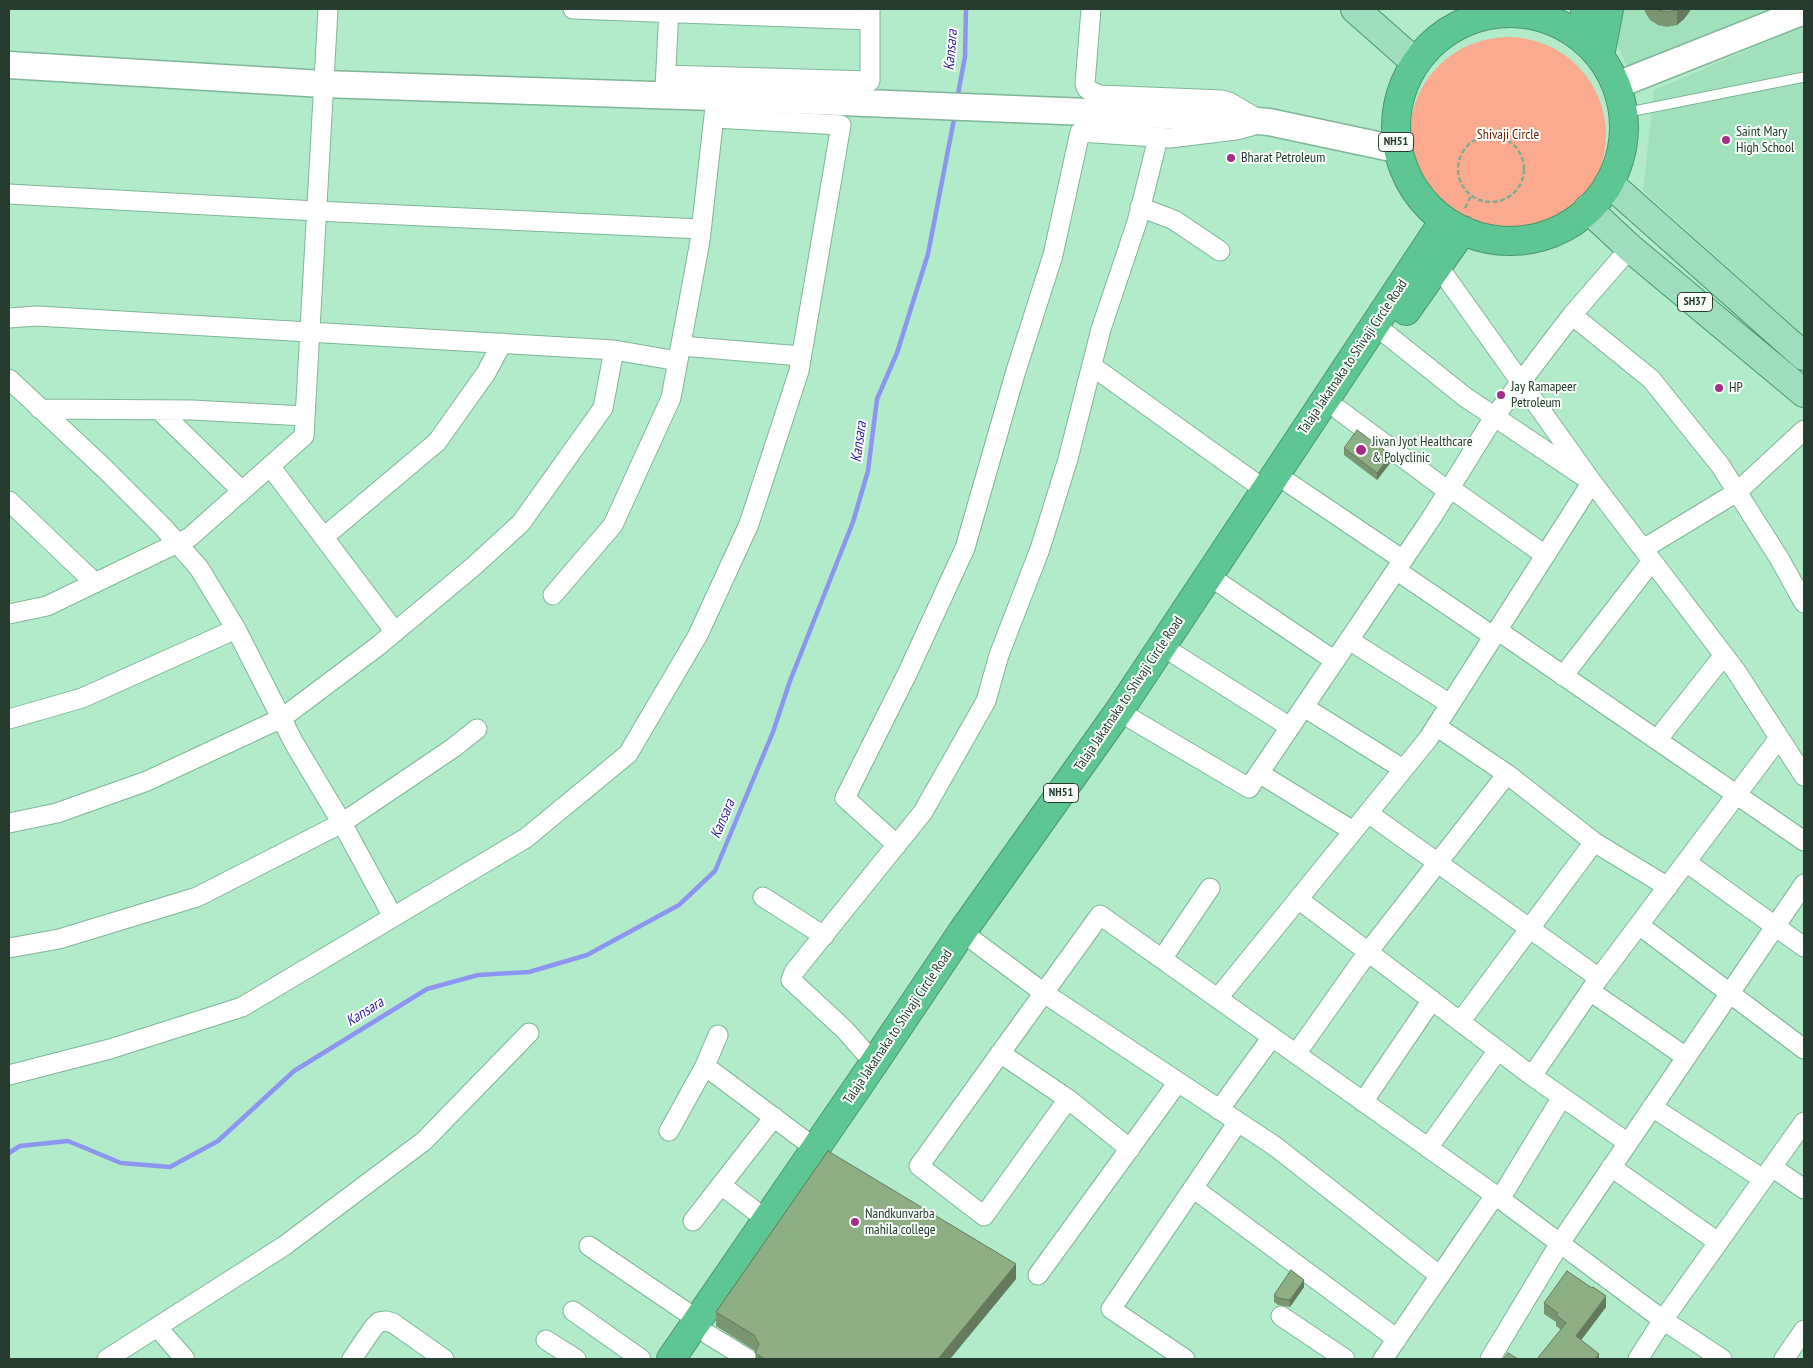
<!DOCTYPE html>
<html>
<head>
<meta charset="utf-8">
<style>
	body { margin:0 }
	#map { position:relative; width:1813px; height:1368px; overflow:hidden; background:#b2ebca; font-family:"PT Sans Narrow",sans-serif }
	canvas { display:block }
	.frame { position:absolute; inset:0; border:10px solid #253c2f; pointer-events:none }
</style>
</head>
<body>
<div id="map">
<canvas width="1813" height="1368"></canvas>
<div class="frame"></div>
</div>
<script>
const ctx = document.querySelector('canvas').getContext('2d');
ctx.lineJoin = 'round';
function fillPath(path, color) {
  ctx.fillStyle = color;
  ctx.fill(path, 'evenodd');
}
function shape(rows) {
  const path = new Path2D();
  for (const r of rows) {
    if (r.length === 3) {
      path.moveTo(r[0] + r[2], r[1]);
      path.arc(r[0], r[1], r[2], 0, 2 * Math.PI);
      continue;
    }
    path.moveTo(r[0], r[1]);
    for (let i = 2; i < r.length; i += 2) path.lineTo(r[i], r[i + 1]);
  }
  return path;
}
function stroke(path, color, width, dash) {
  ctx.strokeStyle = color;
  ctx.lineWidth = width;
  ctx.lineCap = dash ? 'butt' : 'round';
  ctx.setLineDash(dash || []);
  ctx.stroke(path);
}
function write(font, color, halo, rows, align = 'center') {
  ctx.font = font + ' "PT Sans Narrow",sans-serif';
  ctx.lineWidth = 4;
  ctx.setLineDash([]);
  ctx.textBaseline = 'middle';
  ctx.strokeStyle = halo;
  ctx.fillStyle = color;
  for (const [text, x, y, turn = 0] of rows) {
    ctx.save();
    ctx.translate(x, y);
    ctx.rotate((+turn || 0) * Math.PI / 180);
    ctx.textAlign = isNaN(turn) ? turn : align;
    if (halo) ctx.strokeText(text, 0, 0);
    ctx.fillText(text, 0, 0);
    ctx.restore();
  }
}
const built = shape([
	[1615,9,1774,9,1628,69,1610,28],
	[1804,26,1804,336,1643,191,1654,90]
]);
const green = shape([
	[1508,135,98]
]);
const stream = shape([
	[957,99,965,57,966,9],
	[9,1153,20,1146,68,1141,121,1163,170,1167,218,1141,294,1071,427,989,478,975,529,972,587,955,679,905,715,871,773,732,790,681,853,522,868,471,877,399,897,353,928,254,955,114]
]);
const path = shape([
	[1491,169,33],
	[1465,208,1471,196]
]);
const lane = shape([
	[1624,113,1804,77]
]);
const street = shape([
	[573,9,870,20],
	[1091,9,1085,84,1087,89,1099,95,1222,100,1229,102,1258,119],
	[666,75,870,81,870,9],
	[665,88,669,9],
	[9,194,316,211,701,229],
	[1140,207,1174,220,1220,251],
	[1572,315,1630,248],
	[9,318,37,316,614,350,678,361],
	[1375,325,1465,397,1592,482,1736,671,1804,776],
	[681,346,801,356],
	[1092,366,1265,490],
	[9,379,105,469,163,527,199,568,236,629,294,743,342,823,393,917],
	[40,409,192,410,305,416],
	[159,410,242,491],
	[1339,410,1448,491],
	[270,466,395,632],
	[1289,483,1403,560],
	[1450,488,1545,555],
	[9,501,95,583],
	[324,537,437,442,486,373,502,343],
	[1643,549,1737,492,1804,430],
	[1396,570,1493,636],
	[1221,584,1335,661],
	[553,595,613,525,671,398,700,241,715,107],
	[9,614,47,606,190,537,304,436,328,9],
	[1497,630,1804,841],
	[1349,640,1450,704],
	[1173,653,1290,727],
	[1563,676,1652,561],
	[1304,707,1403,769],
	[1130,718,1249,788,1432,517,1494,417,1572,315,1651,379,1720,465,1779,558,1804,603],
	[9,719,82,698,236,629],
	[1436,726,1507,774],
	[1657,740,1724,655],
	[1259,773,1353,831],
	[1368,813,1599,978,1779,738],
	[9,823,57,813,147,781,282,718,378,646,474,566,521,523,603,408,614,350],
	[897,845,845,798,907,674,965,548,1015,374,1053,255,1080,132,1170,138,1236,130,1251,126],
	[1686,862,1804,947],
	[763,897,824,936],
	[1298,899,1532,1076,1599,978],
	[1639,925,1804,1049],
	[962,932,1044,993,1276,1147,1440,1276],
	[9,948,59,939,197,897,342,823,453,748,477,729],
	[1162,959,1210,888],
	[1590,991,1686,1057],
	[1218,998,1428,739,1592,482,1438,266],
	[1460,1022,1594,842],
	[1000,1053,1068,1099],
	[1296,1054,1368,952,1507,774,1594,842,1668,887],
	[874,1063,845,1030,791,980,794,972,923,812,986,701,999,655,1040,549,1068,459,1101,329,1137,222,1158,138],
	[705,1066,816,1149],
	[9,1075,110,1049,242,1007,526,838,628,754,698,635,749,524,799,371,841,125,714,118],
	[1532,1076,1628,1143],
	[1363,1102,1432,1000],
	[1652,1107,1763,1179],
	[1219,1110,1272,1037],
	[669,1131,705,1066,718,1035],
	[1428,1148,1498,1050],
	[1130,1149,1068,1099,984,1216,919,1166,1100,915,1495,1195,1663,1320,1722,1359],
	[1611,1167,1718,1242],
	[1772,1167,1804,1189],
	[721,1185,767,1220],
	[1193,1188,1397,1339],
	[1500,1199,1562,1097],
	[693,1221,774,1117],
	[589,1246,698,1320],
	[1038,1275,1178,1082],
	[573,1311,641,1359],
	[1281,1316,1345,1359],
	[157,1327,185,1359],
	[709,1335,748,1359],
	[546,1340,576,1359],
	[107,1359,284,1246,424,1141,529,1033],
	[352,1359,373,1328,379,1322,386,1321,393,1323,444,1359],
	[1185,1359,1111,1309,1238,1122],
	[1383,1359,1495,1195],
	[1490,1359,1560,1243,1804,884],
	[1638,1359,1663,1320,1804,1122],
	[1784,1359,1804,1330]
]);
const secondary = shape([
	[9,65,323,84,742,98,1210,117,1269,122,1396,149],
	[1617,85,1804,11]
]);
const primary = shape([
	[1355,9,1415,62],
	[1609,183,1804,356],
	[1588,209,1630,248,1804,393]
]);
const highway = shape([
	[1510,127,114],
	[1580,36,1586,9],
	[1600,56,1609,9],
	[1406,311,1463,230],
	[671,1359,874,1063,962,932,1119,711,1443,222]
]);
const wall = shape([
	[1644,9,1690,9,1690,11,1684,19,1677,25,1667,27,1658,25,1650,20,1645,12],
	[1344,448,1391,462,1377,480,1344,455],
	[1016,1279,950,1359,755,1359,756,1352,754,1350,716,1326,716,1312],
	[1304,1287,1290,1307,1278,1305,1274,1302,1274,1295],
	[1544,1303,1606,1307,1581,1340,1599,1359,1556,1326,1556,1322,1544,1314]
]);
const shadedWall = shape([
	[1679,9,1690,9,1690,11,1684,19,1677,25,1677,10],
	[1391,455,1391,462,1377,480,1377,473],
	[1016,1264,1016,1279,950,1359,938,1359],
	[1304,1280,1304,1287,1290,1307,1290,1300],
	[1606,1296,1606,1307,1576,1347,1576,1336],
	[1599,1354,1599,1359,1595,1359]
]);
const building = shape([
	[1655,9,1679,9,1677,10,1667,12,1658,10,1655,9],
	[1357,430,1391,455,1377,473,1344,448,1357,430],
	[828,1151,1016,1264,938,1359,765,1359,755,1353,759,1344,754,1335,716,1312,828,1151],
	[1291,1270,1304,1280,1290,1300,1278,1298,1274,1295,1291,1270],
	[1567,1271,1592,1288,1593,1287,1606,1296,1576,1336,1599,1354,1595,1359,1537,1359,1566,1323,1556,1315,1558,1313,1544,1303,1567,1271],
	[1508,1353,1518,1359,1503,1359,1508,1353]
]);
const markers = [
	[1726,140,5,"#a42e87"],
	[1231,158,5,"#a42e87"],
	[1719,388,5,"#a42e87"],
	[1501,395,5,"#a42e87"],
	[1361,450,6,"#a42e87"],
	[855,1222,5,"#a42e87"]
];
const shields = [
	[1396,142,35],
	[1695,302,35],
	[1061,793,35]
];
const shieldNames = [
	["NH51",1396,142],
	["SH37",1695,302],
	["NH51",1061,793]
];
const poiNames = [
	["Saint Mary",1736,132],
	["High School",1736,148],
	["Bharat Petroleum",1241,158],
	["Jay Ramapeer",1511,387],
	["Petroleum",1511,403],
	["HP",1729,388],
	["Jivan Jyot Healthcare",1372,442],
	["& Polyclinic",1372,458],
	["Nandkunvarba",865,1214],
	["mahila college",865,1230]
];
const parkNames = [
	["Shivaji Circle",1508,135]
];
const streetNames = [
	["Talaja Jakatnaka to Shivaji Circle Road",1353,357,-56],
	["Talaja Jakatnaka to Shivaji Circle Road",1129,694,-56],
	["Talaja Jakatnaka to Shivaji Circle Road",898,1027,-56]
];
const waterNames = [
	["Kansara",951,50,-85],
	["Kansara",859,442,-82],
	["Kansara",723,819,-67],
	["Kansara",365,1012,-32]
];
fillPath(built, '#a0e0bb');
fillPath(green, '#fbaa8f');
stroke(stream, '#8e95f0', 4.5);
stroke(lane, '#7fb697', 11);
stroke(street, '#7fb697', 21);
stroke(secondary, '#7fb697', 29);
stroke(primary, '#4a966f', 30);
stroke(highway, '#4a966f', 30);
stroke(path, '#80ad93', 2.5, [5, 2.5]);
stroke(lane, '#fff', 9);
stroke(street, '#fff', 19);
stroke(secondary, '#fff', 26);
stroke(primary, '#9eddbe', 28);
stroke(highway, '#5ec692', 28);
fillPath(wall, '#799671');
fillPath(shadedWall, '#637a5c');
fillPath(building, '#8daf83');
stroke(building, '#637a5c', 1);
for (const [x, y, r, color] of markers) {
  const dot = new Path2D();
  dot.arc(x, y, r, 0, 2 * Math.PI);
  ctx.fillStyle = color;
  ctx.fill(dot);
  stroke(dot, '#f9fefb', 2);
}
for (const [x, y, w] of shields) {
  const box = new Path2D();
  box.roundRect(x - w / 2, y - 9.5, w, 19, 4);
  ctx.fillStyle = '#f9fefb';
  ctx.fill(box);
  stroke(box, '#253c2f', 1);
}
write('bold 12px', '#253c2f', null, shieldNames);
write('14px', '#253c2f', '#f9fefb', poiNames, 'left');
write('14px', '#6d1f00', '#f9fefb', parkNames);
write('14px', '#253c2f', '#f9fefb', streetNames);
write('italic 15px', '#351ca2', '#f9fefb', waterNames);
</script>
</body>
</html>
